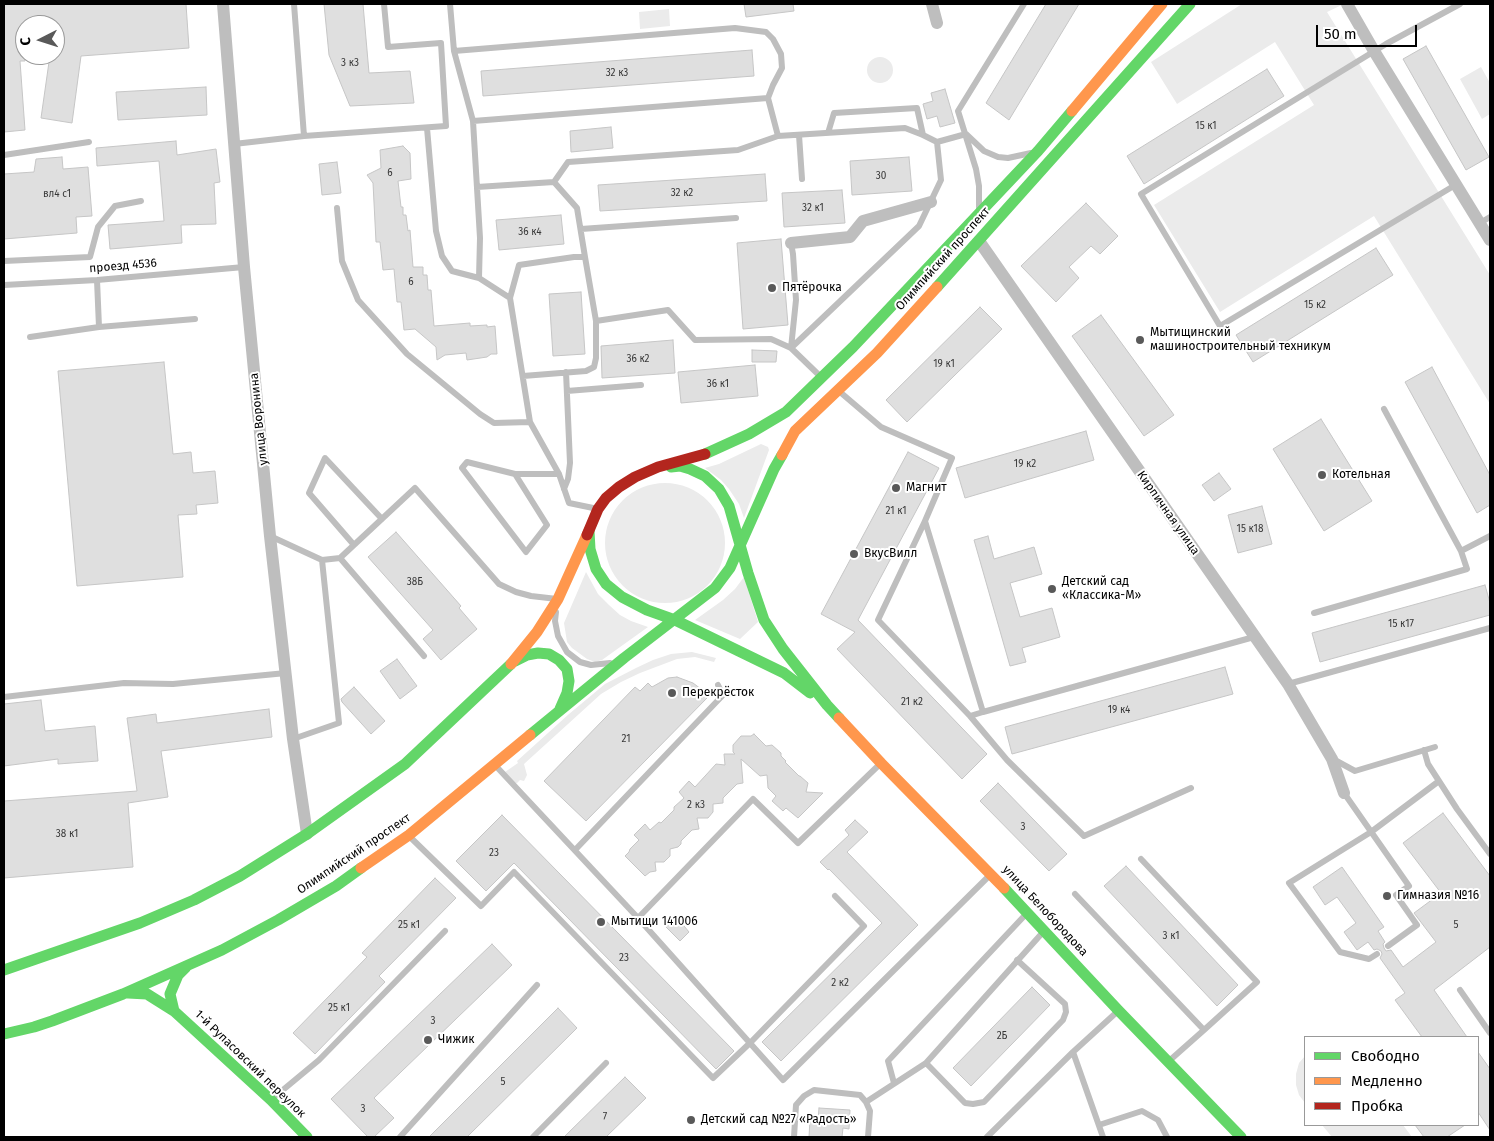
<!DOCTYPE html>
<html>
<head>
<meta charset="utf-8">
<style>
	body { margin:0 }
	#map { position:relative; width:1494px; height:1141px; overflow:hidden; background:#fff; font-family:"Fira Sans",sans-serif }
	canvas { display:block }
	.frame { position:absolute; inset:0; border:5px solid #000; pointer-events:none }
	.legend { position:absolute; left:1304px; top:1036px; width:175px; height:90px; box-sizing:border-box; background:#fff; border:1px solid #999; margin:0; padding:6px 9px; list-style:none; font-size:15px; color:#000 }
	.legend li { display:flex; align-items:center; gap:10px; height:25px }
	.legend b { width:25px; border:1px solid #999 }
	.north { position:absolute; left:15px; top:15px; width:50px; height:50px; box-sizing:border-box; background:#fff; border:1px solid #999; border-radius:50%; rotate:265deg; font-size:14px; font-weight:700; line-height:20px; text-align:center; color:#000 }
	.north::after { content:''; display:block; margin:auto; width:18px; height:22px; background:#595959; clip-path:polygon(50% 0,100% 100%,50% 72%,0 100%) }
	.scale { position:absolute; left:1316px; top:25px; width:101px; height:22px; box-sizing:border-box; border:2px solid #000; border-top:0; padding-left:6px; font-size:15px; line-height:18px; white-space:nowrap; color:#000; -webkit-text-stroke:4px #fff; paint-order:stroke }
</style>
</head>
<body>
<div id="map">
<canvas width="1494" height="1141"></canvas>
<div class="frame"></div>
<ul class="legend">
<li><b style="height:6px;background:#63d668"></b>Свободно</li>
<li><b style="height:6px;background:#ff974d"></b>Медленно</li>
<li><b style="height:6px;background:#b3261e"></b>Пробка</li>
</ul>
<div class="north">С</div>
<div class="scale">50 m</div>
</div>
<script>
const ctx = document.querySelector('canvas').getContext('2d');
ctx.lineJoin = 'round';
function fillPath(path, color) {
  ctx.fillStyle = color;
  ctx.fill(path, 'evenodd');
}
function shape(rows) {
  const path = new Path2D();
  for (const r of rows) {
    if (r.length === 3) {
      path.moveTo(r[0] + r[2], r[1]);
      path.arc(r[0], r[1], r[2], 0, 2 * Math.PI);
      continue;
    }
    path.moveTo(r[0], r[1]);
    for (let i = 2; i < r.length; i += 2) path.lineTo(r[i], r[i + 1]);
  }
  return path;
}
function stroke(path, color, width, dash) {
  ctx.strokeStyle = color;
  ctx.lineWidth = width;
  ctx.lineCap = dash ? 'butt' : 'round';
  ctx.setLineDash(dash || []);
  ctx.stroke(path);
}
function write(font, color, halo, rows, align = 'center') {
  ctx.font = font + ' "Fira Sans",sans-serif';
  ctx.lineWidth = 4;
  ctx.setLineDash([]);
  ctx.textBaseline = 'middle';
  ctx.strokeStyle = halo;
  ctx.fillStyle = color;
  for (const [text, x, y, turn = 0] of rows) {
    ctx.save();
    ctx.translate(x, y);
    ctx.rotate((+turn || 0) * Math.PI / 180);
    ctx.textAlign = isNaN(turn) ? turn : align;
    if (halo) ctx.strokeText(text, 0, 0);
    ctx.fillText(text, 0, 0);
    ctx.restore();
  }
}
const green = shape([
	[1242,4,1344,4,1327,12,1490,275,1490,404,1374,216,1220,312,1154,205,1314,105,1275,42,1177,104,1151,62],
	[669,9,670,26,640,29,639,12],
	[880,70,13],
	[1481,67,1490,83,1490,114,1482,119,1460,79],
	[761,444,768,447,769,450,744,518,739,504,729,489,721,480,705,468,719,464],
	[665,543,60],
	[586,572,598,594,609,605,620,615,631,621,648,627,602,660,595,662,587,659,572,648,567,642,564,623],
	[744,577,758,622,740,639,695,620,723,600,735,589],
	[692,652,716,658,714,662,695,657,677,659,640,673,621,682,601,694,524,764,527,775,524,781,520,780,517,783,514,784,505,772,518,763,517,761,569,714,605,684,636,668,653,660,671,654],
	[1305,1056,1305,1103,1299,1095,1296,1085,1296,1074,1299,1063],
	[1322,1125,1403,1125,1412,1137,1332,1137]
]);
const building = shape([
	[4,4,186,4,189,48,81,56,72,123,41,118,50,55,55,55,55,25,25,25,25,61,20,61,25,130,4,132,4,4],
	[324,4,363,4,369,73,410,71,414,103,350,106,329,55,324,4],
	[744,4,793,4,794,11,746,17,744,4],
	[1046,4,1079,4,1009,120,986,103,1046,4],
	[1426,46,1489,157,1466,170,1403,59,1426,46],
	[752,50,754,76,483,96,481,71,752,50],
	[1267,69,1284,96,1144,184,1127,156,1267,69],
	[206,87,207,115,118,120,116,92,206,87],
	[945,89,955,123,940,127,937,116,927,119,923,104,933,101,931,93,945,89],
	[611,127,613,148,571,152,570,131,611,127],
	[176,141,177,155,216,149,220,182,214,183,216,224,181,225,182,243,110,249,108,225,164,221,159,161,97,166,96,148,176,141],
	[403,146,410,153,411,179,398,181,401,207,403,207,403,215,406,215,408,231,410,230,413,267,423,267,423,275,427,275,428,290,431,290,434,326,470,323,470,326,487,325,487,327,495,326,497,354,491,354,487,357,467,360,466,353,445,355,437,360,436,347,415,329,404,330,401,302,397,302,394,269,383,270,380,242,376,242,373,183,367,175,381,168,380,150,403,146],
	[62,157,63,169,88,167,92,216,76,217,77,233,4,239,4,174,34,172,36,159,62,157],
	[909,157,912,191,852,195,850,161,909,157],
	[337,162,341,193,322,195,319,164,337,162],
	[765,174,767,201,600,211,598,185,765,174],
	[842,190,845,223,784,227,782,193,842,190],
	[1086,203,1118,236,1100,254,1091,246,1069,267,1079,278,1056,302,1021,266,1086,203],
	[561,215,564,244,499,250,496,220,561,215],
	[781,239,788,325,743,329,737,243,781,239],
	[1376,248,1393,275,1253,362,1236,335,1376,248],
	[581,292,585,354,553,356,549,294,581,292],
	[980,307,1002,329,907,422,886,400,980,307],
	[1101,315,1174,415,1144,436,1072,336,1101,315],
	[673,340,675,373,602,378,601,346,673,340],
	[752,350,777,351,776,362,752,362,752,350],
	[164,362,173,454,191,452,193,473,215,471,218,503,196,505,197,514,178,515,183,577,77,586,58,371,164,362],
	[755,365,758,396,681,403,678,372,755,365],
	[1432,367,1490,475,1490,505,1477,513,1405,382,1432,367],
	[1321,419,1372,501,1324,531,1273,449,1321,419],
	[1086,431,1094,460,965,498,956,468,1086,431],
	[908,452,939,468,858,620,987,754,962,779,837,649,855,632,821,614,908,452],
	[1219,473,1231,489,1214,501,1202,485,1219,473],
	[1262,506,1272,544,1238,553,1228,515,1262,506],
	[396,532,461,606,459,608,477,629,441,660,423,639,433,630,368,557,396,532],
	[988,536,994,559,1034,547,1042,574,1010,583,1020,617,1052,608,1060,637,1022,648,1026,662,1010,666,974,540,988,536],
	[1485,585,1490,603,1490,615,1320,662,1312,633,1485,585],
	[397,659,417,686,400,699,380,671,397,659],
	[1225,667,1233,694,1012,754,1005,727,1225,667],
	[677,677,693,683,701,689,708,697,586,821,544,781,635,687,640,691,648,683,652,687,668,678,677,677],
	[354,687,385,721,371,734,342,702,341,699,354,687],
	[41,700,45,731,95,726,98,761,58,764,58,759,4,766,4,704,41,700],
	[269,709,272,737,161,751,168,797,128,803,133,867,4,878,4,801,137,791,127,718,156,714,157,723,269,709],
	[754,734,766,746,772,745,781,753,781,756,786,761,785,762,799,776,800,776,808,783,806,792,823,793,798,818,786,808,783,811,772,801,776,796,768,788,767,775,760,776,741,759,743,783,737,784,723,798,723,803,713,804,713,812,708,818,697,818,699,829,692,830,681,841,681,844,678,847,670,849,670,856,664,862,655,862,656,871,650,872,645,876,625,856,629,852,630,849,639,840,634,835,645,824,650,830,659,822,661,823,674,810,674,807,684,798,679,792,689,781,695,787,716,764,725,765,724,754,735,754,733,752,733,745,741,736,751,736,754,734],
	[998,783,1067,854,1049,871,980,801,998,783],
	[1443,813,1490,876,1490,947,1434,990,1467,1037,1422,1037,1395,1000,1405,993,1380,958,1382,954,1381,951,1377,949,1374,950,1368,942,1357,950,1344,932,1356,923,1337,897,1325,905,1313,887,1342,867,1384,927,1378,931,1385,942,1383,944,1384,948,1386,951,1391,950,1403,967,1436,942,1414,913,1441,893,1403,843,1443,813],
	[502,815,734,1051,716,1069,514,863,486,891,456,861,502,815],
	[855,820,868,832,847,852,918,925,781,1061,762,1042,882,923,829,869,828,870,820,862,849,835,845,830,855,820],
	[1126,866,1238,985,1217,1006,1104,886,1126,866],
	[435,878,456,898,379,976,385,982,315,1054,293,1033,367,957,362,953,435,878],
	[675,915,689,932,680,941,664,925,675,915],
	[492,944,512,965,374,1098,394,1118,374,1137,368,1137,331,1099,492,944],
	[1032,987,1050,1005,971,1086,953,1068,1032,987],
	[558,1008,577,1028,467,1137,429,1137,558,1008],
	[1478,1052,1490,1069,1490,1130,1478,1112,1478,1052],
	[625,1077,646,1098,606,1137,564,1137,625,1077],
	[819,1108,850,1110,849,1129,843,1128,842,1137,809,1137,810,1119,818,1120,819,1108],
	[1415,1125,1465,1125,1447,1137,1424,1137,1415,1125]
]);
const lane = shape([
	[450,4,454,51,473,121,480,238,479,278,510,298,530,422,559,474,569,503,598,509],
	[454,51,735,28,766,32,773,39,781,54,782,68,773,85,768,98],
	[473,121,768,98,778,136,905,128,923,135,937,142,966,134,984,151,998,157,1008,158,1031,153],
	[427,128,436,231,442,256,452,271,479,278],
	[828,133,834,113,917,108,923,135],
	[799,135,802,179],
	[304,136,446,126,441,43,388,47,384,4],
	[234,144,304,136,294,4],
	[4,155,89,142],
	[554,182,577,208,585,257],
	[1457,184,1220,326,1141,194,1386,44,1460,4],
	[477,187,554,182,568,162,738,150,778,136],
	[337,208,342,261,358,300,407,354,480,414,494,423,530,422],
	[979,208,979,186,976,169,958,111,1024,4],
	[1480,223,1490,217],
	[581,229,736,218],
	[791,243,793,254,796,300,791,348,919,226,941,180,937,142],
	[4,261,90,257,98,227,115,206,141,201],
	[4,285,97,280,244,267],
	[510,298,519,265,574,257,585,257,596,321,668,310,695,340,771,339,791,348,821,377],
	[99,327,195,319],
	[30,337,99,327,97,280],
	[523,376,586,371,594,367,596,358,596,321],
	[567,391,641,385],
	[840,392,881,427,952,458,925,521,983,712,1254,637],
	[1384,409,1461,551],
	[515,474,467,462,462,468,526,552,547,525,515,474,559,474],
	[564,489,568,479,570,463,566,372],
	[925,521,878,620,970,716,983,712],
	[270,536,322,560,339,723,293,739],
	[354,545,309,493,325,458,382,519],
	[340,558,415,488,499,584,516,592,531,596,557,599],
	[322,560,340,558,424,656],
	[556,612,555,621,558,636,567,652,580,662,591,665,610,663],
	[1314,613,1467,569,1461,551,1490,536],
	[1288,684,1490,628],
	[4,697,124,683,173,684,286,673],
	[970,716,1007,760,1084,836,1191,788],
	[1424,750,1428,764,1457,809,1490,854],
	[1333,759,1355,771,1435,747],
	[494,764,638,918,753,799,798,843,880,764],
	[1344,793,1409,886,1396,895,1417,925,1388,946],
	[409,836,481,906,514,872,713,1078,751,1042,864,926,835,896],
	[575,850,723,695,718,685],
	[1141,859,1257,982,1204,1030],
	[1075,894,1204,1030,1169,1061],
	[638,918,783,1080,990,875],
	[1377,954,1369,959,1340,952,1289,883,1371,832,1439,781],
	[1460,990,1490,1033],
	[1073,1052,1103,1137],
	[926,1063,965,1103,973,1104,984,1102,1063,1020,1066,1012,1065,1004,1017,960],
	[894,1083,888,1061,1027,913],
	[272,1099,319,1060,445,931],
	[866,1102,926,1063,1044,931],
	[1099,1125,1142,1111,1158,1120,1167,1137],
	[400,1137,537,985],
	[533,1137,606,1063],
	[794,1137,796,1105,804,1096,814,1090,860,1095,866,1102,870,1111,868,1137],
	[987,1137,1073,1052,1118,1011]
]);
const street = shape([
	[223,4,244,267,270,536,293,739,307,834],
	[932,4,937,23],
	[1347,4,1374,51,1490,240],
	[979,241,1288,684,1332,759,1344,793],
	[791,243,850,237,863,221,931,202]
]);
const fast = shape([
	[937,287,1190,4],
	[705,454,749,434,786,412,853,347,1038,151,1072,111],
	[671,467,680,466,690,469,705,476,719,489,729,506,748,573,764,620,783,649,827,705,839,718],
	[589,531,590,549,596,569,606,584,622,597,647,610,675,620,784,673,810,693],
	[515,661,527,655,538,653,549,654,559,660,567,669,569,681,567,693,560,709],
	[530,735,624,658,715,588,730,568,774,469,782,455],
	[1004,888,1118,1010,1241,1137],
	[4,970,140,923,194,900,240,876,307,834,405,764,511,664],
	[128,993,147,994,174,1011,271,1100,307,1137],
	[174,1011,170,994,178,975,186,967],
	[4,1034,34,1027,52,1021,123,994,222,950,278,920,336,886,361,868]
]);
const slow = shape([
	[1072,111,1162,4],
	[782,455,795,431,877,353,937,287],
	[511,664,537,632,558,599,587,535],
	[839,718,881,763,1004,888],
	[361,868,409,835,530,735]
]);
const jam = shape([
	[587,535,598,509,606,498,619,487,635,477,658,467,705,454]
]);
const markers = [
	[772,288,5,"#595959"],
	[1140,340,5,"#595959"],
	[1322,475,5,"#595959"],
	[896,488,5,"#595959"],
	[854,554,5,"#595959"],
	[1052,589,5,"#595959"],
	[672,693,5,"#595959"],
	[1387,896,5,"#595959"],
	[601,922,5,"#595959"],
	[428,1040,5,"#595959"],
	[691,1120,5,"#595959"]
];
const numberNames = [
	["3 к3",350,63],
	["32 к3",617,73],
	["15 к1",1206,126],
	["6",390,173],
	["30",881,176],
	["32 к2",682,193],
	["вл4 с1",57,194],
	["32 к1",813,208],
	["36 к4",530,232],
	["6",411,282],
	["15 к2",1315,305],
	["36 к2",638,359],
	["19 к1",944,364],
	["36 к1",718,384],
	["19 к2",1025,464],
	["21 к1",896,511],
	["15 к18",1250,529],
	["38Б",415,582],
	["15 к17",1401,624],
	["21 к2",912,702],
	["19 к4",1119,710],
	["21",626,739],
	["2 к3",696,805],
	["3",1023,827],
	["38 к1",67,834],
	["23",494,853],
	["25 к1",409,925],
	["5",1456,925],
	["3 к1",1171,936],
	["23",624,958],
	["2 к2",840,983],
	["25 к1",339,1008],
	["3",433,1021],
	["2Б",1002,1036],
	["5",503,1082],
	["3",363,1109],
	["7",605,1117]
];
const streetNames = [
	["Олимпийский проспект",943,259,-48],
	["проезд 4536",123,266,-5],
	["улица Воронина",259,419,-96],
	["Кирпичная улица",1168,513,55],
	["Олимпийский проспект",354,854,-34],
	["улица Белобородова",1045,911,47],
	["1-й Рупасовский переулок",250,1064,44]
];
const poiNames = [
	["Пятёрочка",782,288],
	["Мытищинский",1150,333],
	["машиностроительный техникум",1150,347],
	["Котельная",1332,475],
	["Магнит",906,488],
	["ВкусВилл",864,554],
	["Детский сад",1062,582],
	["«Классика-М»",1062,596],
	["Перекрёсток",682,693],
	["Гимназия №16",1397,896],
	["Мытищи 141006",611,922],
	["Чижик",438,1040],
	["Детский сад №27 «Радость»",701,1120]
];
fillPath(green, '#ebebeb');
fillPath(building, '#dfdfdf');
stroke(building, '#c6c6c6', 1);
stroke(lane, '#bebebe', 6);
stroke(street, '#bebebe', 12);
stroke(fast, '#63d668', 11);
stroke(slow, '#ff974d', 11);
stroke(jam, '#b3261e', 11);
for (const [x, y, r, color] of markers) {
  const dot = new Path2D();
  dot.arc(x, y, r, 0, 2 * Math.PI);
  ctx.fillStyle = color;
  ctx.fill(dot);
  stroke(dot, '#fff', 2);
}
write('10px', '#383838', null, numberNames);
write('12px', '#000', '#fff', streetNames);
write('12px', '#000', '#fff', poiNames, 'left');
</script>
</body>
</html>
